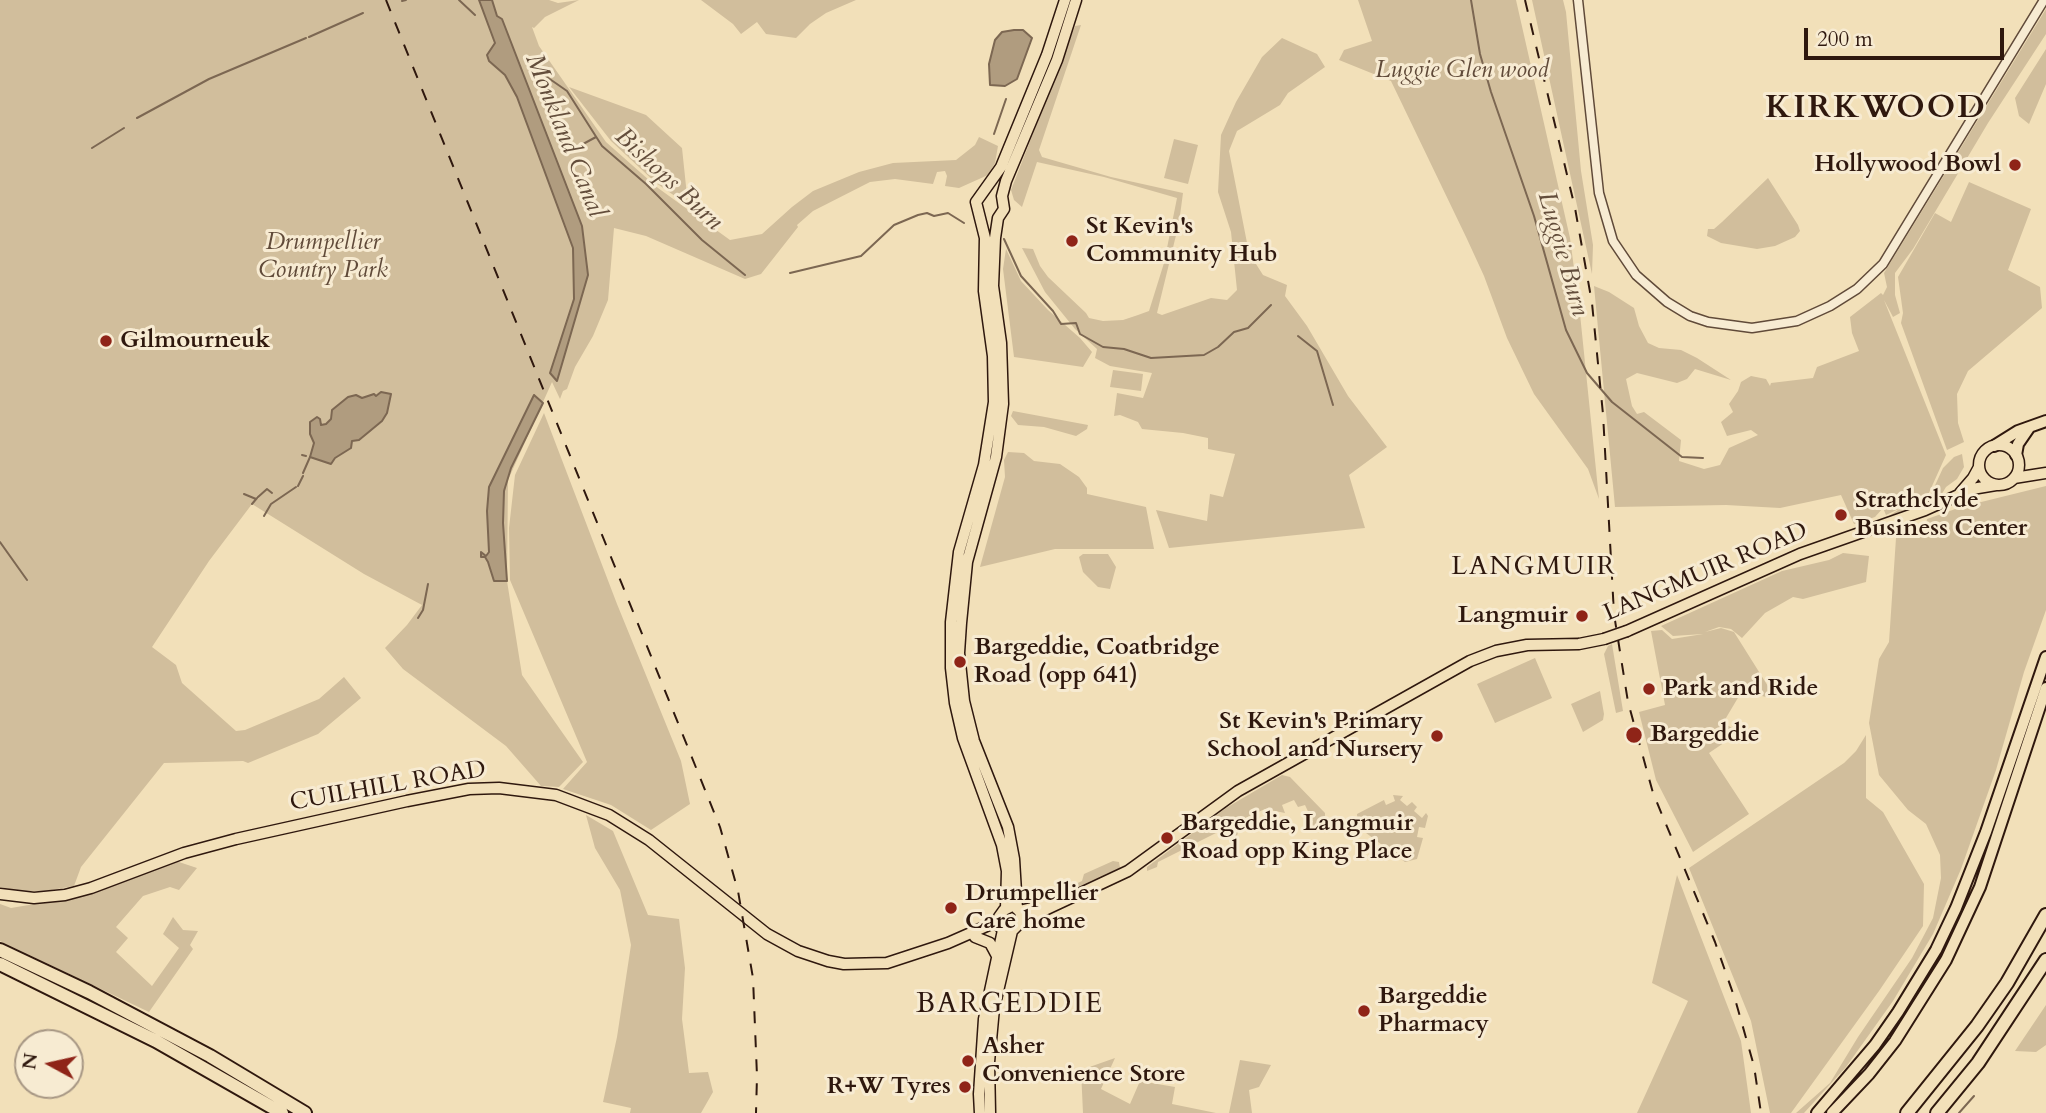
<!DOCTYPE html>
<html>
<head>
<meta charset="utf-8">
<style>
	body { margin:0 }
	#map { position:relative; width:2046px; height:1113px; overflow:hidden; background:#f2e0b9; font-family:Cardo,serif }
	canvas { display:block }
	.north { position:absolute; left:14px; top:1029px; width:70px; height:70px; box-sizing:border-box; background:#f7ebd2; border:2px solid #a79784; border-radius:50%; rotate:278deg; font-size:19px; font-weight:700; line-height:28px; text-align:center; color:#2f180e }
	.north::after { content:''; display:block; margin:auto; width:24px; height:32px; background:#8f2418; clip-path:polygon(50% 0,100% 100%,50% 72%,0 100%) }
	.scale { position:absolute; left:1804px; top:28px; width:200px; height:32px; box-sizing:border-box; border:4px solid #2f180e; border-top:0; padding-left:9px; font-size:21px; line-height:24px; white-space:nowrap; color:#2f180e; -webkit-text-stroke:5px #f7ebd2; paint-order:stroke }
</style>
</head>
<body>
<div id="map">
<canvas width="2046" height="1113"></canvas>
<div class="north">N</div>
<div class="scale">200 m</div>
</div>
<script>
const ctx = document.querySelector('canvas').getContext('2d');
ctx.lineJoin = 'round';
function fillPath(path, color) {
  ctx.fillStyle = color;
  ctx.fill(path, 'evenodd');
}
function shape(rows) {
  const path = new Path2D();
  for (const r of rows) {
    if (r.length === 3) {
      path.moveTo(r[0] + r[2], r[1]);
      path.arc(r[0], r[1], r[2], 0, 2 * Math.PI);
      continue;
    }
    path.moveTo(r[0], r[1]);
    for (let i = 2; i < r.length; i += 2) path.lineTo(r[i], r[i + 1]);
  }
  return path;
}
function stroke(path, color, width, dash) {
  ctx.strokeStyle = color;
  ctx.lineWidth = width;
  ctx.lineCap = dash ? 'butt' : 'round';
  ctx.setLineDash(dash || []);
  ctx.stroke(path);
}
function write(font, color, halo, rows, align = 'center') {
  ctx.font = font + ' Cardo,serif';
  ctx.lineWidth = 6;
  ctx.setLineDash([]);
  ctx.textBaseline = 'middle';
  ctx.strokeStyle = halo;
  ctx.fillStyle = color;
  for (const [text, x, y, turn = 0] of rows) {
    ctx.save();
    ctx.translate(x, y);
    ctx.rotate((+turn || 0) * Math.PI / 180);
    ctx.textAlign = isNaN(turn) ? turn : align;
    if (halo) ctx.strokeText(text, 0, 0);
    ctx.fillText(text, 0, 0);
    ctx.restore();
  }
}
const green = shape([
	[0,0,549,0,558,3,579,0,545,17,534,28,532,27,539,46,606,142,658,188,730,240,762,234,792,207,813,191,859,172,893,163,956,160,975,145,979,137,998,146,995,163,988,175,959,188,945,186,947,176,945,171,937,172,933,184,895,179,870,182,813,211,797,225,798,227,761,274,745,279,646,236,614,228,608,300,593,336,575,367,567,389,563,391,560,399,552,382,508,480,507,581,522,675,583,762,559,787,541,786,506,746,403,669,385,648,407,625,422,605,364,574,252,504,209,561,152,647,176,665,182,683,236,731,245,730,319,699,344,677,361,698,318,734,248,763,243,761,164,763,81,867,74,886,46,891,20,891,0,887],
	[701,0,856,0,826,13,810,24,796,38,766,34,757,22,741,34,733,24],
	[1358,0,1516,0,1570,238,1580,314,1599,499,1588,469,1534,394,1507,338,1484,276,1467,239,1391,81,1339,60,1344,50,1372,41],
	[1532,0,1563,0,1566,12,1581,171,1593,245,1592,274],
	[2046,9,2046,34,1988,123,1913,249,1895,273,1895,295,1900,313,1893,317,1884,300,1946,455,1928,495,1931,494,1943,468,1954,457,1962,454,1964,467,1957,479,1946,487,1940,497,1889,516,1901,508,1886,515,1883,508,1875,517,1854,524,1841,495,1780,508,1726,505,1615,507,1594,286,1609,292,1634,308,1639,326,1648,343,1659,348,1681,350,1697,358,1731,380,1695,369,1687,379,1677,383,1637,373,1626,379,1632,406,1637,414,1644,412,1681,440,1679,461,1704,469,1720,465,1729,448,1758,435,1751,430,1727,436,1721,422,1733,412,1729,404,1738,391,1741,382,1751,376,1766,379,1770,386,1771,383,1813,378,1817,367,1859,351,1852,333,1850,317,1881,293,1883,295,1887,287,1884,273],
	[1081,25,1039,150,1042,157,1111,177,1183,193,1179,223,1157,313,1162,315,1211,298,1227,300,1237,290,1231,232,1218,192,1221,135,1236,102,1262,57,1282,38,1317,54,1325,67,1288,93,1280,105,1237,131,1229,151,1249,253,1263,275,1287,285,1285,296,1307,326,1348,396,1387,447,1349,475,1365,528,1169,548,1156,510,1207,521,1210,494,1223,497,1235,454,1208,449,1208,438,1183,433,1142,429,1138,422,1120,415,1114,416,1117,393,1143,398,1152,373,1110,366,1095,358,1097,349,1075,329,1045,292,1022,248,1033,249,1040,266,1048,277,1086,313,1089,318,1103,321,1123,320,1138,315,1149,311,1164,263,1177,198,1104,177,1037,162,1022,207,1014,200,1011,190,1075,26],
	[2046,49,2046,84,2029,124,2019,116,2015,98],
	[569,87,646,115,682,148,688,205,656,183,611,141],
	[1174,139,1198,145,1188,184,1164,178],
	[1768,178,1798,225,1800,231,1795,237,1775,246,1757,249,1721,243,1707,236,1708,229,1714,229,1722,222],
	[1969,182,2031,209,2008,270,2040,287,2042,308,1968,371,1957,394,1958,423,1964,442,1947,450,1901,323,1903,313,1898,277,1935,213,1951,222],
	[1006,249,1021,281,1048,310,1080,338,1092,352,1083,367,1014,357,1003,269],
	[1113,370,1143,374,1141,391,1110,387],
	[1013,411,1088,425,1087,429,1076,436,1044,427,1018,425,1011,416],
	[544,413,617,604,681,761,690,804,651,830,611,805,563,789,587,762,510,580,509,528,515,475],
	[1008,452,1024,453,1034,461,1060,464,1079,477,1087,488,1087,494,1146,507,1154,549,1055,549,980,567,1005,477,1004,460],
	[2046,486,2046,610,2024,672,1996,770,1961,869,1933,934,1893,1001,1846,1067,1804,1113,1796,1113,1830,1083,1858,1037,1912,958,1933,918,1941,878,1940,855,1926,824,1908,810,1879,775,1869,723,1879,659,1889,642,1896,538,1925,531,1927,519,1961,507],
	[1843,553,1869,556,1866,582,1803,599,1793,597,1765,613,1742,638,1731,629,1719,627,1705,632,1721,628,1734,632,1771,691,1766,697,1742,691,1723,723,1740,732,1709,753,1749,814,1693,852,1656,780,1639,712,1665,705,1651,631,1662,630,1672,639,1703,634,1673,636,1661,626,1782,571,1829,560],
	[1083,554,1108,554,1116,567,1110,589,1098,587,1083,572,1079,557],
	[1612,644,1623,711,1616,713,1604,654,1608,646],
	[1535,658,1552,698,1495,723,1477,684],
	[1600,691,1604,714,1603,720,1583,732,1571,704],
	[1866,735,1866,798,1883,812,1924,884,1923,926,1879,991,1791,1113,1770,1113,1751,1021,1689,868,1844,763,1856,751],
	[1282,775,1290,777,1325,813,1325,822,1309,829,1307,825,1313,822,1305,805,1298,807,1294,800,1282,805,1285,813,1265,809,1241,820,1237,836,1218,832,1158,862,1157,867,1147,871,1147,867,1226,808],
	[1393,795,1403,796,1400,800,1407,806,1412,802,1417,807,1414,811,1422,818,1426,813,1428,816,1425,828,1419,827,1417,837,1423,838,1417,859,1405,862,1358,827,1357,814,1384,800,1386,805,1395,801],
	[586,815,613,831,648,915,679,919,685,968,682,1019,689,1073,708,1072,713,1092,701,1113,630,1113,631,1108,603,1102,617,1037,631,945,620,890,595,848],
	[176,861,197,868,179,890,170,887,143,896,116,927,128,938,116,952,152,986,179,948,163,934,173,917,183,930,198,931,190,945,193,949,149,1012,0,941,0,904,11,908,76,897],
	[1113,861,1119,862,1120,868,1060,895,1040,900,1033,898,1048,891,1054,894,1065,889,1082,881,1084,874],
	[1677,875,1741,1041,1751,1113,1637,1113,1688,1001,1652,983],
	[2046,1005,2046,1045,2036,1052,2015,1051],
	[1115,1058,1101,1089,1130,1104,1140,1081,1175,1087,1172,1104,1216,1113,1083,1113,1081,1070],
	[1240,1060,1271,1065,1259,1087,1249,1090,1252,1113,1229,1113]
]);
const water = shape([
	[479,0,492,0,497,16,502,19,582,226,588,275,557,381,550,373,574,299,573,248,517,97,505,75,489,61,487,55,495,43,479,0],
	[1014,30,1023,30,1032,38,1017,79,1005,86,990,85,989,64,995,40,1002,32,1014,30],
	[381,392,391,394,387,413,382,421,359,440,352,441,351,448,335,458,331,464,310,457,314,443,310,434,310,422,317,417,320,419,321,425,326,424,331,419,332,410,348,397,356,395,362,398,374,394,376,396,381,392],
	[534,395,543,403,511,468,504,491,503,523,507,581,494,581,488,562,485,557,481,557,481,552,486,556,489,552,487,511,489,487,534,395]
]);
const stream = shape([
	[459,0,475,15],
	[1471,0,1480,54,1491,92,1534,216,1566,330,1587,373,1612,402,1682,457,1703,458],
	[402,1,406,0],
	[309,37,363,13],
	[544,75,567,91,602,146,646,184,702,240,745,275],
	[137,118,209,79,306,38],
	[994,134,1006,99],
	[92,148,124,128],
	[572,150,596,137],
	[564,154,571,151],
	[1004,239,1021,276,1053,311,1061,324,1076,323,1080,334,1103,347,1124,349,1151,358,1204,355,1218,347,1234,332,1248,328,1271,305],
	[790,273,861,256,894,225,918,215,927,213,934,216,948,213,964,223],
	[1298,336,1317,351,1333,405],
	[302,455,306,456],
	[303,473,310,457],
	[298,486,303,476],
	[244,494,256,499],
	[258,497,267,489,272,493],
	[252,504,257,498],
	[264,516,271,504,296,487],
	[0,542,27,580],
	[418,618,423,610,428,584],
	[1959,1113,1974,1096]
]);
const tertiary = shape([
	[1578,0,1599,193,1613,241,1636,275,1667,302,1690,316,1708,322,1752,328,1797,321,1830,306,1857,289,1883,264,2044,0]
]);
const primary = shape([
	[1999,465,20],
	[2014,478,2046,473],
	[1960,493,1973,478,1979,467],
	[1627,631,1800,554,1925,510,1972,489,1996,485],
	[0,894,34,898,65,895,91,888,184,853,236,839,407,801,469,789,499,788,556,795,609,815,649,840,767,934,798,951,828,961,844,964,887,963,948,943,998,921],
	[1006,908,1007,871,1002,845,963,738,955,703,951,668,951,622,959,552,984,465,994,402,993,356,984,291,985,238,976,202,1001,167,1047,55,1065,0],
	[1017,909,1014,859,1008,827,974,741,964,701,959,653,961,623,967,562,996,457,1003,404,1001,343,993,286,995,238,998,218,1004,209,1002,196,1006,181,1057,60,1076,0],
	[1019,911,1049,904],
	[1019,922,1128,871,1238,791,1470,661,1496,651,1527,645,1579,644,1604,639],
	[1003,930,1000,927,999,917,1004,910,1010,907],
	[975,937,990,943,997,956],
	[980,1113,979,1094,984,1019,1003,930],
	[990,1113,989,1062,994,1008,1012,931,1017,926,1021,916]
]);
const trunk = shape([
	[1994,446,2018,431,2046,421],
	[2016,455,2018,444,2029,428],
	[1817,1113,1875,1045,1898,1012,1936,950,1956,908,1986,832,2046,657],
	[1832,1113,1869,1074,1895,1041,1946,960,1980,887,2046,688]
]);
const motorway = shape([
	[0,950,89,992,210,1056,305,1113],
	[0,964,156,1041,282,1113],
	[1907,1113,1977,1026,2007,983,2046,915],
	[1937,1113,1978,1063,2046,960]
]);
const rail = shape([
	[386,0,720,827,738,891,753,978,757,1076,756,1113],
	[1525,0,1575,208,1592,303,1603,414,1614,614,1628,702,1653,793,1715,942,1735,999,1754,1066,1761,1113]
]);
const primaryBridge = shape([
	[1604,639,1627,631]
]);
const markers = [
	[2015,165,7,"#8f2418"],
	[1072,241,7,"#8f2418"],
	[106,341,7,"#8f2418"],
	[1841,515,7,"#8f2418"],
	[1582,616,7,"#8f2418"],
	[960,662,7,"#8f2418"],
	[1649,689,7,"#8f2418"],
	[1634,735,9,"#8f2418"],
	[1437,736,7,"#8f2418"],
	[1167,838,7,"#8f2418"],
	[951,908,7,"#8f2418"],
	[1364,1011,7,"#8f2418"],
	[968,1061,7,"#8f2418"],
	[965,1087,7,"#8f2418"]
];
const parkNames = [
	["Luggie Glen wood",1462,71],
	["Drumpellier",323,243],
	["Country Park",323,271]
];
const poiNames = [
	["Hollywood Bowl",2001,165,"right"],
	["St Kevin's",1086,227],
	["Community Hub",1086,255],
	["Gilmourneuk",120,341],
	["Strathclyde",1855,501],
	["Business Center",1855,529],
	["Langmuir",1568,616,"right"],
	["Bargeddie, Coatbridge",974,648],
	["Road (opp 641)",974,676],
	["Park and Ride",1663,689],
	["St Kevin's Primary",1423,722,"right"],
	["School and Nursery",1423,750,"right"],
	["Bargeddie",1650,735],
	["Bargeddie, Langmuir",1181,824],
	["Road opp King Place",1181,852],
	["Drumpellier",965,894],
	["Care home",965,922],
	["Bargeddie",1378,997],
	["Pharmacy",1378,1025],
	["Asher",982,1047],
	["Convenience Store",982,1075],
	["R+W Tyres",951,1087,"right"]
];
const streetNames = [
	["LANGMUIR ROAD",1706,573,-23],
	["CUILHILL ROAD",388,787,-10]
];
const waterNames = [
	["Monkland Canal",564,136,68],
	["Bishops Burn",668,180,43],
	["Luggie Burn",1562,254,74]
];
const neighbourhoodNames = [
	["LANGMUIR",1534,568]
];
const quarterNames = [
	["BARGEDDIE",1010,1006]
];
const districtNames = [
	["KIRKWOOD",1876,110]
];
fillPath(green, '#d1be9c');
fillPath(water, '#b09c7f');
stroke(water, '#7c6752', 2);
stroke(stream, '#7c6752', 2);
stroke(tertiary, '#604a39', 11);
stroke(primary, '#2f180e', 13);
stroke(trunk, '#2f180e', 14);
stroke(motorway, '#2f180e', 16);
stroke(tertiary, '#f7ebd2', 8);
stroke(primary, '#f2e0b9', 10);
stroke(trunk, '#f2e0b9', 10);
stroke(motorway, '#f2e0b9', 12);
stroke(rail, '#2f180e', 2, [12, 12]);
stroke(primaryBridge, '#2f180e', 13, []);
stroke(primaryBridge, '#f2e0b9', 10);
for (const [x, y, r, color] of markers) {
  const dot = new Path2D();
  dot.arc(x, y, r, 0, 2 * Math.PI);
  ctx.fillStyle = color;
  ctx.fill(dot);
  stroke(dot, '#f7ebd2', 2.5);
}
write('italic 24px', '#604a39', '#f7ebd2', parkNames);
write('bold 24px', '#2f180e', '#f7ebd2', poiNames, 'left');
write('24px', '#2f180e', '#f7ebd2', streetNames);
write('italic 26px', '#634d3b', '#f7ebd2', waterNames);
ctx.letterSpacing = '2px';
write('26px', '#2f180e', '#f7ebd2', neighbourhoodNames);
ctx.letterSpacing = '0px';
ctx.letterSpacing = '2px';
write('28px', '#2f180e', '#f7ebd2', quarterNames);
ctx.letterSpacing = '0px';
ctx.letterSpacing = '2px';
write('bold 32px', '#2f180e', '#f7ebd2', districtNames);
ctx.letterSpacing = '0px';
</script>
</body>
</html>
